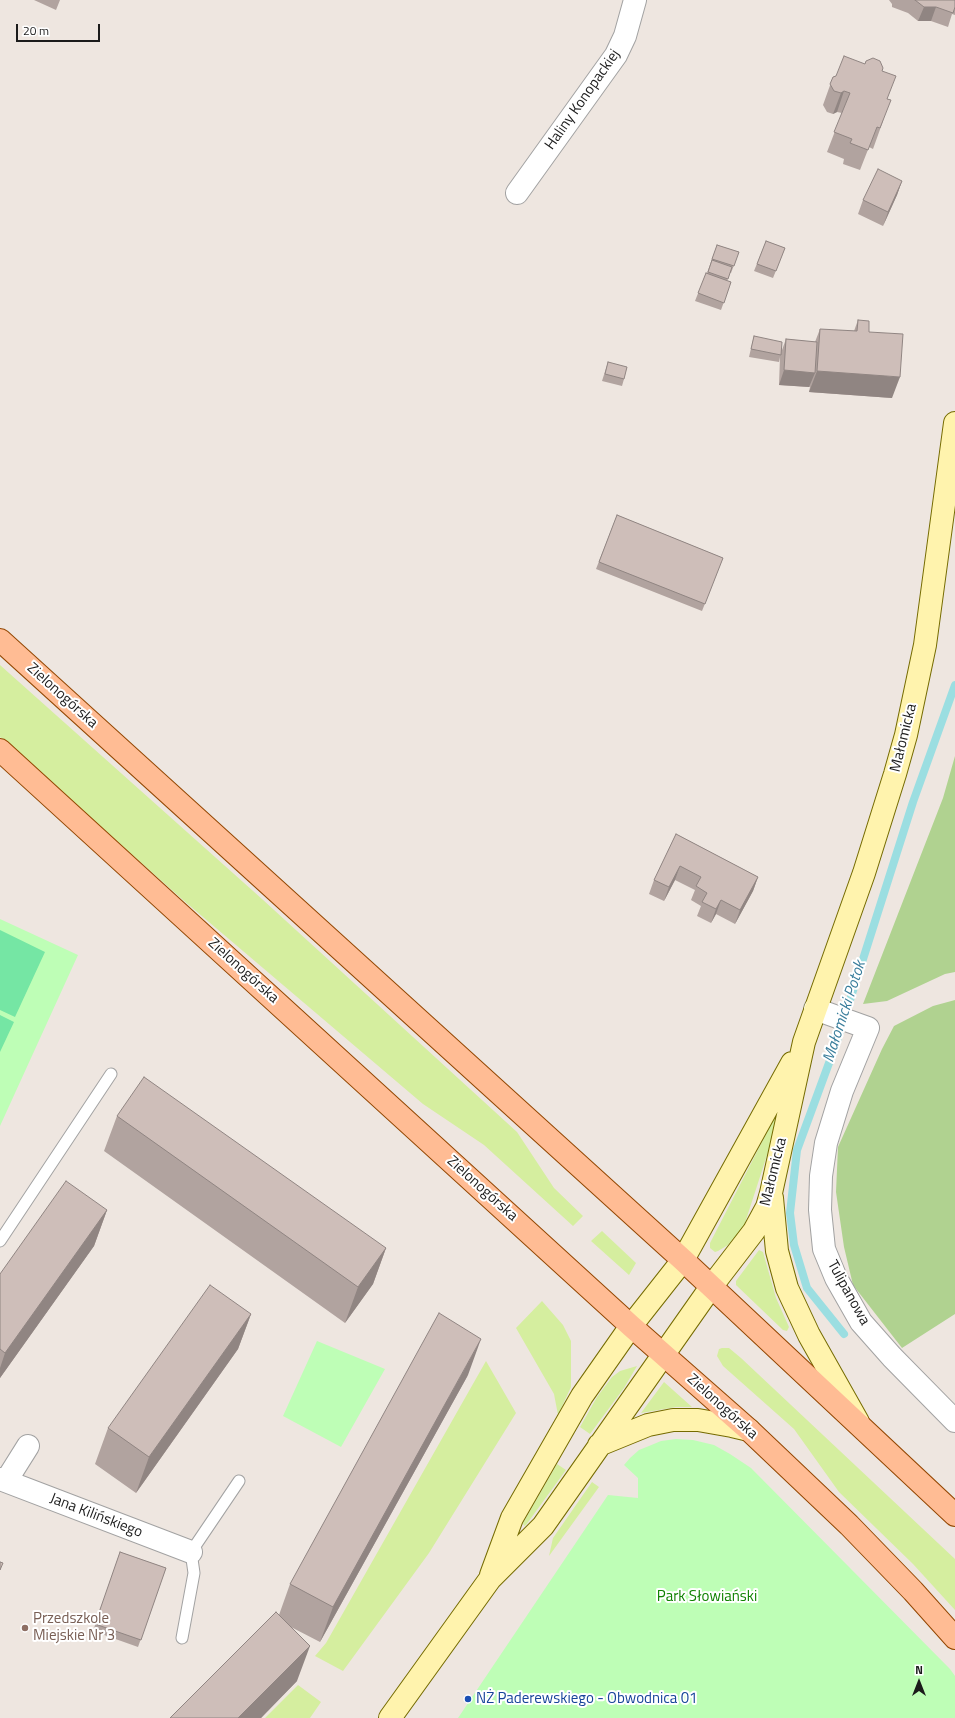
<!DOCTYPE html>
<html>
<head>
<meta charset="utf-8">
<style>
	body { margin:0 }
	#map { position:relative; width:955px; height:1718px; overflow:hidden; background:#eee6e0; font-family:"Titillium Web",sans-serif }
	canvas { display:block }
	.north { position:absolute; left:899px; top:1662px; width:40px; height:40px; -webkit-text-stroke:3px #fff; paint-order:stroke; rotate:0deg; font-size:11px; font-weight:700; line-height:16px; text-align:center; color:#1b1b1b }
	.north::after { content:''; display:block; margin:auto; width:14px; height:18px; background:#1b1b1b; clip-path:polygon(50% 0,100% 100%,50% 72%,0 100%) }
	.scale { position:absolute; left:16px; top:24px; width:84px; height:18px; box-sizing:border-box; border:2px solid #1b1b1b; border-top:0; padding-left:5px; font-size:12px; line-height:14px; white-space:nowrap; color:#1b1b1b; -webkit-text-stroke:3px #fff; paint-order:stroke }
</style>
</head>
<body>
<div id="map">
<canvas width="955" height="1718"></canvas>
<div class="north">N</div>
<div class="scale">20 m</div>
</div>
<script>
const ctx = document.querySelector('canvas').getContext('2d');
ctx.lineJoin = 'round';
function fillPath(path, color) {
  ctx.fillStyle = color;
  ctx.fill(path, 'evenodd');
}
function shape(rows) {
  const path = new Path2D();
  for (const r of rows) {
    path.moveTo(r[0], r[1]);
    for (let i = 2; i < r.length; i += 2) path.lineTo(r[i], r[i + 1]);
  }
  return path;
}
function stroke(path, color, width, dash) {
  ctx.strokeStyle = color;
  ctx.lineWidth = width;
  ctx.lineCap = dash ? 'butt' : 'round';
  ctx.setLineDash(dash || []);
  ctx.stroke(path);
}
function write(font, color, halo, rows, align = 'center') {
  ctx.font = font + ' "Titillium Web",sans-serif';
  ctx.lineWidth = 4;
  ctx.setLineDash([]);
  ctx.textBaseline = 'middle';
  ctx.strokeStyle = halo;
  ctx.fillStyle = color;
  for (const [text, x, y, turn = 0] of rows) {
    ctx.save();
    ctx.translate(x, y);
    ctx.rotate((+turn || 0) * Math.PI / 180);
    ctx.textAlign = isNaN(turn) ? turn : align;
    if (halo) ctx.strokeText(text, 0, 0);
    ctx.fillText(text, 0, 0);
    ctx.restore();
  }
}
const grass = shape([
	[0,665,262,899,517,1132,554,1188,583,1216,573,1226,484,1145,423,1104,183,900,0,737],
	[778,1111,781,1112,745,1223,741,1230,728,1245,718,1251,715,1252,710,1248,710,1243],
	[602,1231,636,1263,629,1275,591,1241],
	[759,1250,763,1252,776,1298,789,1327,787,1331,783,1330,736,1285,736,1281],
	[542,1301,563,1325,571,1341,571,1387,558,1415,554,1394,516,1328],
	[722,1348,729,1348,741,1358,955,1559,955,1610,913,1564,839,1492,794,1429,723,1366,717,1356,719,1349],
	[486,1361,516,1413,429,1553,343,1671,315,1656,326,1643],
	[637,1366,624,1388,590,1434,580,1427,597,1397,612,1377,620,1371],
	[664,1382,692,1407,676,1407,641,1413],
	[557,1464,566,1470,526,1525,524,1526,523,1523],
	[592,1482,599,1487,549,1556,553,1538],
	[298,1685,321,1702,310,1718,265,1718]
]);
const forest = shape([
	[955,756,955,972,945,974,887,1001,863,1004,943,798],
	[955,1000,955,1314,902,1348,853,1285,844,1247,836,1192,838,1147,882,1049,894,1026,933,1006]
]);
const park = shape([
	[0,919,78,955,0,1126],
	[317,1341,385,1369,341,1447,283,1416],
	[676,1439,693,1440,714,1445,730,1454,751,1468,950,1669,955,1676,955,1718,458,1718,608,1495,638,1498,638,1478,624,1465,630,1458,639,1450,649,1446,661,1441]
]);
const pitch = shape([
	[0,930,45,952,15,1017,0,1010],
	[0,1015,14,1022,0,1052]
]);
const stream = shape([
	[844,1334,807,1288,794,1245,790,1213,797,1150,836,1044,913,802,955,685]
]);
const lane = shape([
	[0,1241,111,1074],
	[182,1638,194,1573,191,1552,239,1481]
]);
const street = shape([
	[517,193,616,55,625,36,635,0],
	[815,1009,868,1028,842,1091,826,1143,821,1176,820,1210,824,1249,836,1278,861,1322,892,1357,955,1421],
	[0,1479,191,1552],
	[6,1481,28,1446]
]);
const secondary = shape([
	[772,1198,777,1251,787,1288,809,1335,858,1422],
	[599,1445,648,1425,673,1420,698,1420,732,1426,749,1430],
	[491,1575,512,1518,582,1396,631,1326,683,1260,792,1063],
	[390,1718,490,1579,543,1526,711,1287,754,1231,767,1207,771,1193,804,1042,864,873,895,774,906,735,925,645,955,423]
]);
const primary = shape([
	[0,640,683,1260,955,1515],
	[0,750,631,1326,749,1430,849,1525,913,1591,955,1638]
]);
const wall = shape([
	[34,0,60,0,56,10],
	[889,0,955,0,955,15,952,14,948,27,931,21,918,21,908,13,892,7,892,4],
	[882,71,887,99,883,121,873,149,869,147,860,170,843,164,844,159,827,152,842,113,837,112,833,114,827,112,823,105,833,77],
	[902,181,897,195,883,226,858,214,863,200],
	[766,241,785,248,773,278,754,271],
	[717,245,739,252,731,273,730,273,727,281,731,282,721,310,695,301,706,273,707,273],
	[858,320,869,332,892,398,809,392,810,387,779,385,780,357,779,362,749,357,752,344,754,336,782,350,786,339,815,342,820,329,854,331],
	[608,362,624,379,622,386,602,381],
	[617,515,723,558,702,611,596,569],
	[676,834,758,877,753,891,735,924,716,914,711,923,697,916,701,906,691,900,695,890,675,880,664,901,649,894,654,880],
	[117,1116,386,1248,373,1284,345,1323,104,1151],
	[107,1210,94,1246,0,1378,0,1274],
	[251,1314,238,1349,136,1493,95,1464,108,1428],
	[468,1375,320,1642,291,1627,297,1681,261,1718,170,1718,279,1615,290,1584],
	[120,1552,166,1568,138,1647,93,1631]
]);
const shadedWall = shape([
	[924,7,936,7,931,21,918,21],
	[844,91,837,112,833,114,841,93],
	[902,181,897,195,883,226,888,212],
	[784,370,815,373,809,387,779,385],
	[817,371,900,377,892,398,809,392],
	[680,866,675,880,664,901,669,887],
	[758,877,753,891,735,924,740,910],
	[721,900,716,914,711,923,716,909],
	[107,1210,94,1246,0,1378,0,1368,5,1353],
	[386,1248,373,1284,345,1323,358,1287],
	[251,1314,238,1349,136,1493,149,1457],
	[481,1339,468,1375,320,1642,333,1607],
	[310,1646,297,1681,261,1718,238,1718]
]);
const building = shape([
	[915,0,955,0,955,7,953,13,936,7,924,7,915,0],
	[844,56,865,64,866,61,873,58,880,61,883,68,882,71,896,76,887,99,891,100,880,128,877,127,868,150,850,143,852,139,834,132,850,93,844,91,841,93,834,91,830,84,833,77,836,76,844,56],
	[878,169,902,181,888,212,863,200,878,169],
	[766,241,785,248,776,271,757,264,766,241],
	[717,245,739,252,734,266,712,259,717,245],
	[712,260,732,267,728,279,708,272,712,260],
	[706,273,731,282,724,303,698,293,706,273],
	[858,320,869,321,869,332,903,334,900,377,817,371,820,329,857,331,858,320],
	[754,336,782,342,781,355,751,349,754,336],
	[786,339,817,342,815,373,784,370,786,339],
	[608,362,627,367,624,379,605,374,608,362],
	[617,515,723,558,705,604,599,562,617,515],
	[676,834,758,877,740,910,721,900,716,909,702,902,707,893,696,886,701,877,680,866,669,887,654,880,676,834],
	[144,1077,386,1248,358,1287,117,1116,144,1077],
	[66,1181,107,1210,5,1353,0,1349,0,1274,66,1181],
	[210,1285,251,1314,149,1457,108,1428,210,1285],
	[439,1313,481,1339,333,1607,290,1584,439,1313],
	[120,1552,166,1568,141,1640,95,1624,120,1552],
	[0,1562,3,1563,0,1570,0,1562],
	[276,1612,310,1646,238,1718,170,1718,276,1612]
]);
const markers = [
	[25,1628,4,"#8d6e63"],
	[468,1699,4,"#1a4fb4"]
];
const streetNames = [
	["Haliny Konopackiej",583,100,-55],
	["Zielonogórska",62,696,42],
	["Małomicka",904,738,-76],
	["Zielonogórska",243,971,42],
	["Małomicka",774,1172,-76],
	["Zielonogórska",482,1189,42],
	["Tulipanowa",848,1293,61],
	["Zielonogórska",722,1407,42],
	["Jana Kilińskiego",96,1516,21]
];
const parkNames = [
	["Park Słowiański",707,1597]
];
const educationNames = [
	["Przedszkole",33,1619],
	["Miejskie Nr 3",33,1636]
];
const transitNames = [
	["NŻ Paderewskiego - Obwodnica 01",476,1699]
];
const waterNames = [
	["Małomicki Potok",845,1012,-72]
];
fillPath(grass, '#d5ee9f');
fillPath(forest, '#b0d290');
fillPath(park, '#befeb6');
fillPath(pitch, '#75e6a4');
stroke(stream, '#9bdee1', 8);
stroke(lane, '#a2a2a2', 13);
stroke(street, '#a2a2a2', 24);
stroke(secondary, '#756b00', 24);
stroke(primary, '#934600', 24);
stroke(lane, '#fff', 11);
stroke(street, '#fff', 22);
stroke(secondary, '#fff3ad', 22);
stroke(primary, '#ffbc94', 22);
fillPath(wall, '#b1a39f');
fillPath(shadedWall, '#908582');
fillPath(building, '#cebeb9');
stroke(building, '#908582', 1);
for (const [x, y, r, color] of markers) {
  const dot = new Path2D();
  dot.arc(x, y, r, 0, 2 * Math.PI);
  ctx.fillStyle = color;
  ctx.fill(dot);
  stroke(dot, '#fff', 1.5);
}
write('15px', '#1b1b1b', '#fff', streetNames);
write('15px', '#0f8201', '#fff', parkNames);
write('15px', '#785e54', '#fff', educationNames, 'left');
write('15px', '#164399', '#fff', transitNames, 'left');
write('italic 16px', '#397d9b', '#fff', waterNames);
</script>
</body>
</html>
